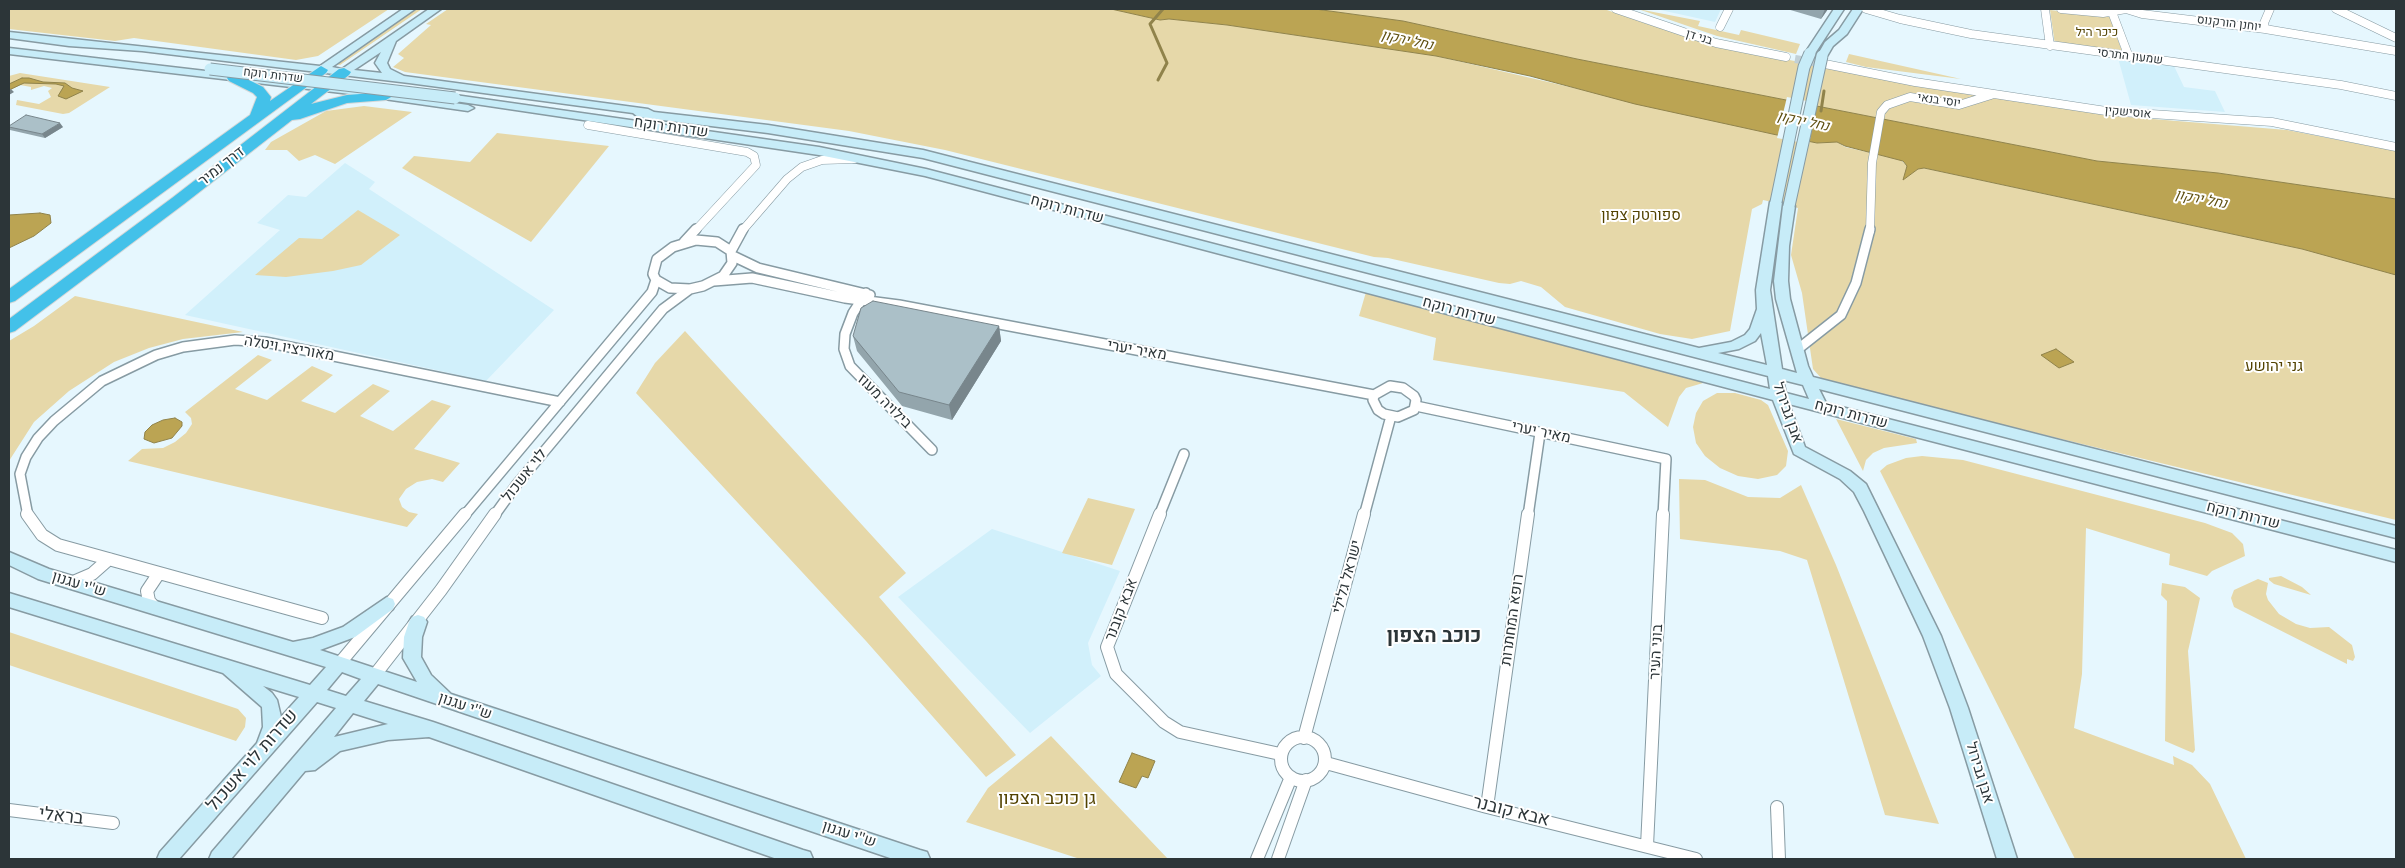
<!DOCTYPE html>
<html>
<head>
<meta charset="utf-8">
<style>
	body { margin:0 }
	#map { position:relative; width:2405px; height:868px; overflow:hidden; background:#e6f7fe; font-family:"Nunito Sans",sans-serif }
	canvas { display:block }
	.frame { position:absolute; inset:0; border:10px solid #2c3538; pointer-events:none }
</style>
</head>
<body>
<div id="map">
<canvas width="2405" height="868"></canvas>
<div class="frame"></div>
</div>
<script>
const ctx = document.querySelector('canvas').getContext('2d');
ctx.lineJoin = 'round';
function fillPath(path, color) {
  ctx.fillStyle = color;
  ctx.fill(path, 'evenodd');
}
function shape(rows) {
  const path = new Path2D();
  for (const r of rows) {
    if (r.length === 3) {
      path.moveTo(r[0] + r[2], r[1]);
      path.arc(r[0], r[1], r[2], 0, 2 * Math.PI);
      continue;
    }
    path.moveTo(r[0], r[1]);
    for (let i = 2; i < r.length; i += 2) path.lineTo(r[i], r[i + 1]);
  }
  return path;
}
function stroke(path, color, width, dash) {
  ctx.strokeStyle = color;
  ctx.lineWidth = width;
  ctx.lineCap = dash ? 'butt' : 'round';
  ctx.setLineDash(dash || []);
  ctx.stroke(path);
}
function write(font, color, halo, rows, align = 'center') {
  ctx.font = font + ' "Nunito Sans",Heebo,sans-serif';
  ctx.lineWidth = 4;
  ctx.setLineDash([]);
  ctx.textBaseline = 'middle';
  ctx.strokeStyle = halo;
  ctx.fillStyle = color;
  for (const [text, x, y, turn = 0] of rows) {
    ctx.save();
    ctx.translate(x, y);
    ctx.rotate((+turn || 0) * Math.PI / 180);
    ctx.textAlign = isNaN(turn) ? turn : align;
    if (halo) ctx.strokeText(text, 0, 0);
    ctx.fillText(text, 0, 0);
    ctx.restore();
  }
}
const built = shape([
	[1656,9,1721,9,1715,22],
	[2118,58,2174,66,2184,87,2215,91,2225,112,2131,105],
	[345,163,375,182,369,189,554,310,486,381,185,315,280,230,257,223,288,195,306,197],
	[992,529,1120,571,1088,643,1092,665,1101,676,1030,733,898,597]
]);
const green = shape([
	[9,9,389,9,318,56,296,60,134,38,115,41,9,29],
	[416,9,422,9,340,65,335,64],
	[448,9,1111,9,1160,20,1169,19,1227,25,1436,56,1777,135,1817,143,1837,142,1845,147,1901,160,1907,166,1904,179,1918,169,1923,168,2302,249,2366,265,2396,275,2396,520,1830,383,1821,378,1813,369,1802,293,1791,255,1798,208,1763,200,1762,204,1752,209,1730,331,1692,339,1660,334,1565,307,1541,287,1521,281,1510,284,1499,283,1388,258,1374,257,945,150,849,131,405,72,393,67,404,58,398,54,431,25,426,24],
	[1315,9,1604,9,1704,43,1900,82,2116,116,2287,130,2396,151,2396,199,2218,173,2097,161,1577,59,1403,21],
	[1638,9,1700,21,1698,26,1739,35,1741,30,1800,44,1796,54,1717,36],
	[2050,10,2110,17,2123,54,2055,45],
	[1849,54,1961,79,1866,67,1846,62],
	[20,73,110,87,69,113,63,114,16,105,17,100,39,104,51,97,48,91,52,88,44,86,31,90,31,87,20,85,9,91,9,76],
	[364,106,412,112,335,164,315,155,299,161,287,150,265,150,271,142,326,111],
	[497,133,609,146,531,242,402,168,414,156,470,162],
	[358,210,400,235,361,265,333,271,286,277,255,275,299,238,322,239],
	[1366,292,1710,381,1686,388,1679,397,1668,427,1624,392,1433,360,1436,338,1359,316],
	[75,296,243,332,183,339,149,348,114,362,69,391,34,422,9,461,9,341,34,326],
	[685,331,906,573,879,597,1016,755,986,777,866,641,636,393,655,363],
	[258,355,272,360,235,389,267,400,312,366,333,375,301,401,335,413,373,384,390,391,360,416,393,431,432,400,451,406,414,449,460,463,443,482,432,479,417,482,406,489,399,499,402,507,409,512,418,514,407,527,128,461,142,449,163,448,175,442,186,433,192,424,191,418,185,412],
	[1717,393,1735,393,1761,400,1768,405,1788,451,1786,466,1777,475,1758,479,1738,476,1720,468,1705,456,1696,443,1693,427,1696,413,1703,401],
	[1836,419,1916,439,1917,443,1884,448,1873,453,1866,460,1863,471],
	[1922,456,1963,460,2205,523,2232,533,2243,544,2245,556,2212,571,2207,576,2169,565,2170,554,2086,528,2082,674,2074,728,2174,765,2173,756,2192,765,2210,784,2246,859,2075,859,1880,471,1887,465,1906,458],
	[1679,479,1705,480,1748,497,1780,498,1801,485,1836,565,1939,824,1885,815,1807,560,1780,551,1680,539],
	[1088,498,1135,509,1112,565,1062,553],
	[2281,576,2302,587,2311,595,2274,584,2269,580,2269,578],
	[2258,579,2268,583,2266,594,2268,600,2279,614,2296,624,2310,628,2329,627,2352,645,2355,657,2353,661,2347,659,2347,664,2234,607,2231,598,2234,590],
	[2162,583,2185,587,2200,598,2188,651,2195,750,2193,753,2165,741,2167,601,2161,595],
	[9,632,238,709,246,718,245,727,236,741,9,665],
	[1051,736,1168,859,1080,859,966,822,988,788]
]);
const water = shape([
	[1111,9,1315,9,1403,21,1577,59,2097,161,2218,173,2396,199,2396,275,2302,249,1924,168,1918,169,1903,180,1907,166,1903,161,1845,146,1837,142,1817,143,1777,135,1635,104,1530,76,1436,56,1227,25,1169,19,1160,20,1111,9],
	[22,78,29,78,43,82,65,83,72,88,83,91,66,99,58,96,64,86,56,84,24,83,9,90,9,84,22,78],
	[40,213,50,215,51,223,34,236,9,248,9,215,40,213],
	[2056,349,2074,362,2059,368,2041,355,2056,349],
	[175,418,182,422,182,426,172,438,154,443,144,439,145,432,152,425,163,420,175,418],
	[1132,753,1155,761,1148,778,1142,776,1136,788,1119,782,1132,753]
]);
const pier = shape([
	[1787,97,1817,103,1809,144,1777,138]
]);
const stream = shape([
	[1158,80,1167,63,1150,24,1163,9],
	[1821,111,1824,91]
]);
const streetTunnel = shape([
	[1795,59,1825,64]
]);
const streetFar2 = shape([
	[1616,9,1716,43,1786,57],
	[1866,9,1900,19,1971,34,2341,85,2396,96],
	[2045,9,2050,46],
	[2061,9,2103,13,2126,9,2142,14,2265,29,2396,51],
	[2336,9,2396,38],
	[2112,12,2129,57],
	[1720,27,1729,9],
	[2265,29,2264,23,2270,9],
	[1825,64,1915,82,2106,111,2272,122,2396,147],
	[588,125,747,152,754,156,756,165,695,231],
	[742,231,787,179,802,167,822,160,854,159],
	[1870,231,1872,163,1881,112,1887,105,1910,97,1959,105,1991,95]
]);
const streetFar1 = shape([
	[696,240,717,242,731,251,732,263,723,276,703,286,690,289,670,288,656,280,653,274,657,259,673,247,696,240],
	[684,242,696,229],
	[731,251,743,229],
	[733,256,758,268,870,295],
	[714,281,752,278,845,298,899,305,1374,395],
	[866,293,853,313,845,334,844,349,850,366,932,450],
	[1798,349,1841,315,1856,283,1870,229],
	[1390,386,1403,388,1414,396,1416,400,1414,410,1398,417,1384,414,1378,410,1373,400,1374,395,1390,386],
	[1416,406,1666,459,1663,516],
	[28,516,20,474,26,457,38,438,54,421,102,381,156,355,183,347,235,340,265,342,560,402],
	[464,516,652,292,656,280],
	[494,516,517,484,663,309,690,289],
	[1159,516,1184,454],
	[1364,516,1391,416],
	[1528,516,1540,433]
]);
const street = shape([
	[27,514,42,535,58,545,322,618],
	[1160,514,1107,647,1116,674,1164,722,1180,732,1280,754],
	[71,583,92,574,109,559],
	[155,608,149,601,147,591,159,573],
	[339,664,465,514],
	[374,676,441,590,495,514],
	[1303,759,22],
	[1304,738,1364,514],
	[1326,763,1487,807,1696,859],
	[1487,807,1528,514],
	[1777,807,1779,859],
	[9,810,113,823],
	[1647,846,1663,514],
	[1257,859,1291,777],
	[1278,859,1306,780]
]);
const secondary = shape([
	[403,9,415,9,332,67,342,69,429,9,441,9,396,41,387,63,390,69,404,76,648,109,654,112,768,125,923,150,1699,348,1731,342,1745,335,1750,329,1757,309,1756,290,1770,202,1776,198,1780,199,1782,202,1770,290,1782,369,1797,373,1776,299,1774,281,1783,206,1789,202,1795,206,1789,246,1788,281,1790,299,1808,366,1813,377,2396,526,2396,538,1819,389,1826,403,2396,550,2396,562,1789,404,1805,447,1850,471,1866,484,1941,636,1968,708,2017,859,1997,859,1950,708,1923,636,1864,511,1854,492,1840,479,1794,454,1773,400,925,176,819,155,455,101,449,98,455,95,819,147,926,169,1770,389,1768,376,923,158,768,133,638,117,633,113,409,83,142,51,69,46,9,38,9,32,320,66,403,9],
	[381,52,375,63,382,73,354,70,381,52],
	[1761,333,1767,365,1718,353,1739,349,1755,341,1761,333],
	[1783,380,1803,385,1809,399,1786,393,1783,380],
	[1834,9,1844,9,1814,55,1806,55,1805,53,1834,9],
	[1853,9,1863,9,1847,34,1833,46,1826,58,1818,58,1817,56,1825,42,1839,30,1853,9],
	[9,48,342,87,468,105,474,108,468,111,342,93,9,54,9,48],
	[9,552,49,569,293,642,313,638,343,627,387,597,393,599,395,604,393,609,355,637,320,650,417,682,403,658,404,637,409,622,412,617,418,615,424,617,427,622,422,637,421,657,431,675,451,694,920,850,927,852,930,859,893,859,378,684,364,701,433,722,803,850,810,852,813,859,777,859,429,737,388,740,340,751,315,770,305,771,231,859,209,859,212,852,336,708,317,702,179,859,157,859,160,852,257,743,263,727,262,707,223,673,9,607,9,593,310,685,326,667,38,579,9,565,9,552],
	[342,672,361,679,346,696,327,690,342,672],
	[263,686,299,697,281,717,277,700,272,693,263,686],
	[353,713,388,724,334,737,353,713]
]);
const highway = shape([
	[321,66,328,70,326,73,15,301,9,303,9,289,250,115,257,97,253,93,229,81,227,78,229,75,239,75,263,87,271,97,270,101,321,66],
	[344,68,351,72,349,75,311,104,347,95,386,92,393,96,386,100,347,103,300,119,292,120,184,204,15,331,9,333,9,319,172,198,339,69,344,68]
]);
const secondaryBridge = shape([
	[210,69,455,98],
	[1776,202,1804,67,1810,53],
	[1789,206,1822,56]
]);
const wall = shape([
	[1787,9,1828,9,1821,19],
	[9,126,63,127,45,138,10,130,9,128],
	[999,326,1001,341,952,420,902,406,857,351,853,336]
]);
const shadedWall = shape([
	[1825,9,1828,9,1821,19],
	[11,89,14,92,9,95,9,90],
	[60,123,63,127,45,138,42,134],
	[999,326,1001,341,952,420,949,405]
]);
const building = shape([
	[26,115,60,123,42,134,9,127,9,126,26,115],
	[873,301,999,326,949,405,899,392,853,336,861,308,873,301]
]);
const farStreetnames = [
	["יוחנן הורקנוס",2229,24,7],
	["בני דן",1699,38,17],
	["שמעון התרסי",2130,57,7],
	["שדרות רוקח",273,76,7],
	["יוסי בנאי",1939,101,8],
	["אוסישקין",2128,113,5]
];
const farParknames = [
	["כיכר היל",2097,33]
];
const farWaternames = [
	["נחל ירקון",1407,41,12],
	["נחל ירקון",1803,122,12],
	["נחל ירקון",2201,200,11]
];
const streetNames = [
	["שדרות רוקח",671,128,8],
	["דרך נמיר",222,167,-38],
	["שדרות רוקח",1067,210,15],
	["שדרות רוקח",1459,312,15],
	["מאוריציו ויטלה",289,349,10],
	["מאיר יערי",1137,351,10],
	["בילויה מעוז",884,402,45],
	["אבן גבירול",1787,413,71],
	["שדרות רוקח",1851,415,15],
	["מאיר יערי",1541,433,12],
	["לוי אשכול",525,476,-52],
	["שדרות רוקח",2243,516,14],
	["ישראל גלילי",1348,577,-75],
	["ש''י עגנון",79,585,17],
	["אבא קובנר",1122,610,-69],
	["רופא המחתרות",1513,620,-82],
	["בוני העיר",1657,652,-87],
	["ש''י עגנון",465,707,19],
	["אבן גבירול",1979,773,73],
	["ש''י עגנון",849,835,18]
];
const parkNames = [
	["ספורטק צפון",1641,216],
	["גני יהושע",2274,367]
];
const nearStreetnames = [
	["שדרות לוי אשכול",253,761,-49],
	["אבא קובנר",1511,812,14],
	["בראלי",61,817,7]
];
const nearParknames = [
	["גן כוכב הצפון",1047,800]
];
const districtNames = [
	["כוכב הצפון",1434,637]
];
fillPath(built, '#d1f0fb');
fillPath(green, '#e6d8a9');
fillPath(water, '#bba453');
stroke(water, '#90834b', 1);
fillPath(pier, '#e6f7fe');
stroke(stream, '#90834b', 3);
stroke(streetTunnel, '#c1d0d6', 8, [8, 4]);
stroke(streetFar2, '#879ba3', 9);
stroke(streetFar1, '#879ba3', 12);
stroke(street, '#879ba3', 14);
stroke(secondary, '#879ba3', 3);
stroke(highway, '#d5d7d7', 2);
stroke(streetFar2, '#fff', 8);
stroke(streetFar1, '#fff', 9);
stroke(street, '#fff', 12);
fillPath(secondary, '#c7ecf8');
fillPath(highway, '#43c1e9');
stroke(secondaryBridge, '#879ba3', 13, []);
stroke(secondaryBridge, '#c7ecf8', 11);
fillPath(wall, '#93a5ac');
fillPath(shadedWall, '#78868c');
fillPath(building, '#abc0c8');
stroke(building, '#78868c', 1);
write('12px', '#2c3538', '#fff', farStreetnames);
write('12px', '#524200', '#fff', farParknames);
write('italic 14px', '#5f4f10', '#fff', farWaternames);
write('15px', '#2c3538', '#fff', streetNames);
write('15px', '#524200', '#fff', parkNames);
write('18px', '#2c3538', '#fff', nearStreetnames);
write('18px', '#524200', '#fff', nearParknames);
write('bold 20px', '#2c3538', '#fff', districtNames);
</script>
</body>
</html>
